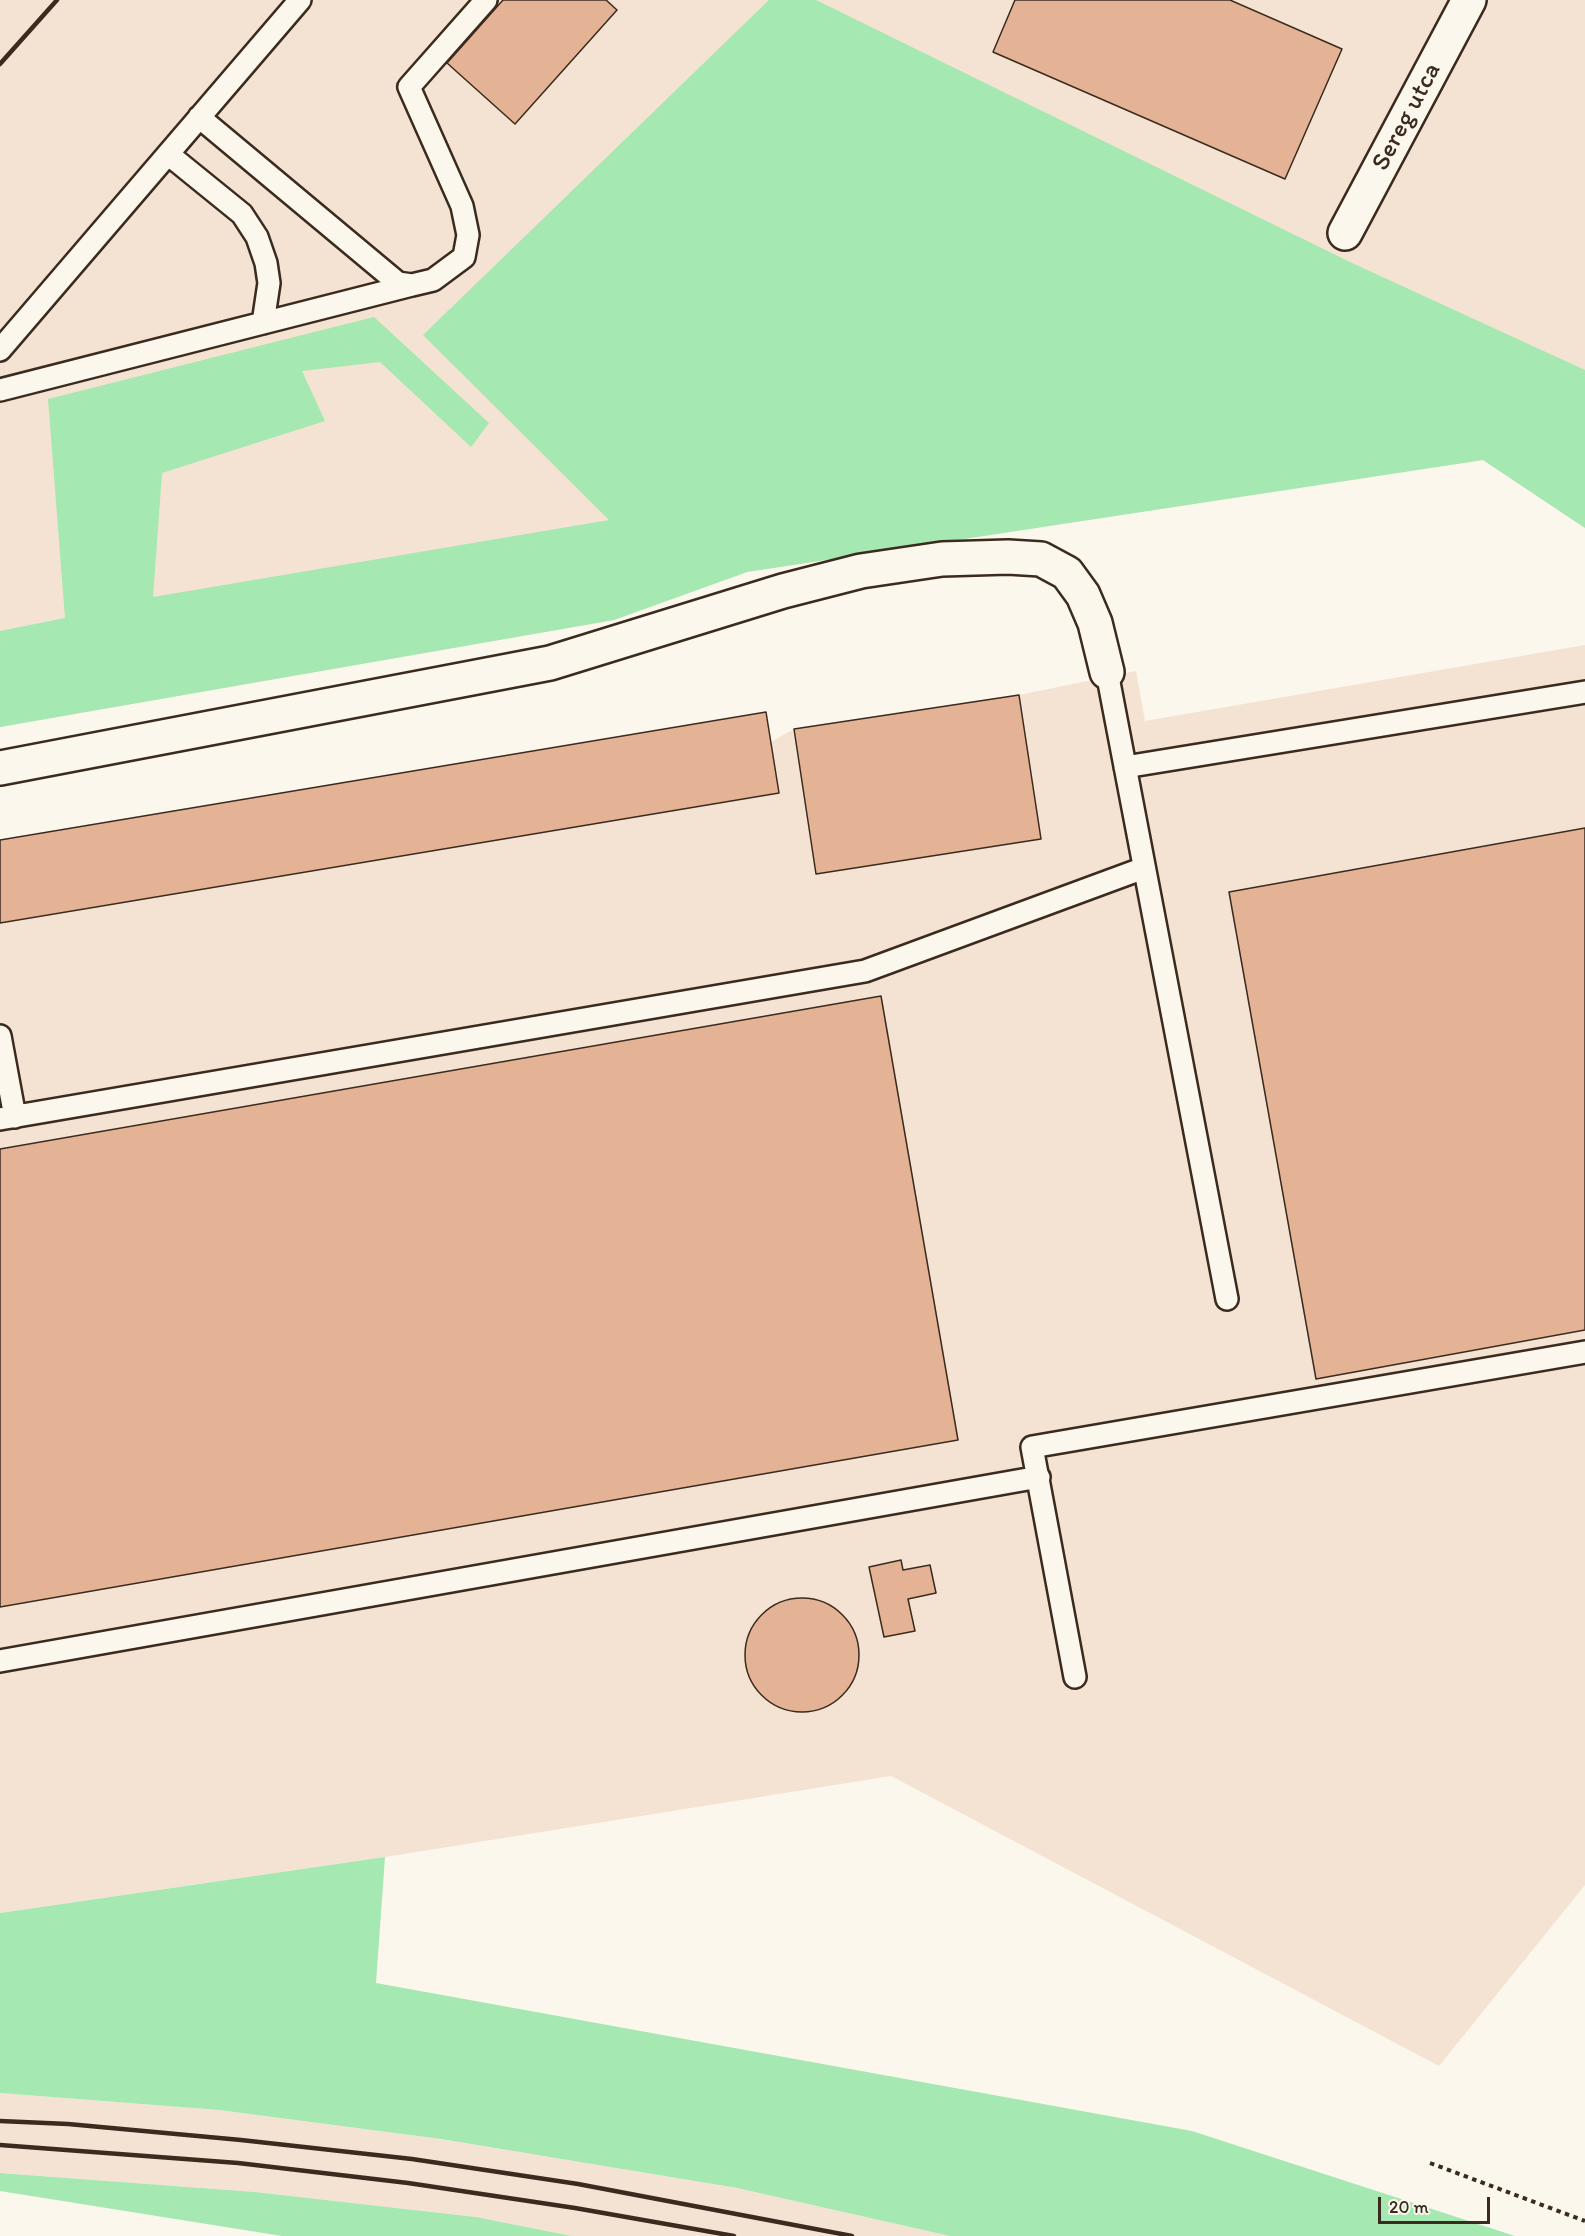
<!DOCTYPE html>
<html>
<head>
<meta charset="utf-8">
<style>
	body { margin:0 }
	#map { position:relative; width:1585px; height:2236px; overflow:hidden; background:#fbf7ec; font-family:Itim,sans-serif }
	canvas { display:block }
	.scale { position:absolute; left:1378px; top:2197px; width:112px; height:27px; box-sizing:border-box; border:3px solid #3b2a1e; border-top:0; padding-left:8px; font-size:18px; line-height:21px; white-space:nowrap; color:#3b2a1e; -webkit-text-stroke:4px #fbf7ec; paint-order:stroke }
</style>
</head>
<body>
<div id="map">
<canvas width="1585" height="2236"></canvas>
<div class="scale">20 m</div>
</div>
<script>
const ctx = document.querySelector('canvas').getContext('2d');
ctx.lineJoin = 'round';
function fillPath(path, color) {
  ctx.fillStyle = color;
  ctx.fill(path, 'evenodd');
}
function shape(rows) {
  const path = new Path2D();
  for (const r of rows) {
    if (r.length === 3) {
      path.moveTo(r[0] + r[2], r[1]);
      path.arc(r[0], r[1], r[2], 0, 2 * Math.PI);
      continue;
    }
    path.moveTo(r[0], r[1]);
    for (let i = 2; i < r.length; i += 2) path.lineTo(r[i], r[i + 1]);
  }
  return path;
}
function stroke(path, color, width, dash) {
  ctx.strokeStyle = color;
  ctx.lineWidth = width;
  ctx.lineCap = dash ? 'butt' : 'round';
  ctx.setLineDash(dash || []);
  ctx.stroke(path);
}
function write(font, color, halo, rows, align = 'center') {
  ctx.font = font + ' Itim,sans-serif';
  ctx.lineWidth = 4.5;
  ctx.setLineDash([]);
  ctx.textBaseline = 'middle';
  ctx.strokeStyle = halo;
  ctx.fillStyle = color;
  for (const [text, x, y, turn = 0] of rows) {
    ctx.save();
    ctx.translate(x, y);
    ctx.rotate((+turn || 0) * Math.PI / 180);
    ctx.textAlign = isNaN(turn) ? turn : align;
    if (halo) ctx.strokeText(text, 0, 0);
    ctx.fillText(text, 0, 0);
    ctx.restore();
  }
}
const built = shape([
	[0,0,1585,0,1585,528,1483,460,747,572,614,620,0,727],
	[1585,645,1585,1885,1439,2066,891,1776,385,1857,0,1913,0,849,771,742,794,729,1019,695,1136,671,1145,721],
	[0,2093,219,2110,441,2139,737,2188,950,2236,572,2236,476,2217,255,2192,0,2173]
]);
const green = shape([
	[769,0,816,0,1352,263,1585,370,1585,528,1483,460,747,572,614,620,0,727,0,631,65,618,48,399,374,317,489,423,471,447,380,362,302,371,325,421,162,473,153,597,609,520,423,335],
	[385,1857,376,1983,1192,2131,1515,2236,950,2236,737,2188,441,2139,219,2110,0,2093,0,1913],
	[0,2173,255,2192,476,2217,572,2236,282,2236,0,2191]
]);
const building = shape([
	[503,0,606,0,617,10,515,124,447,63,503,0],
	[1015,0,1230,0,1342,49,1285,179,993,52,1015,0],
	[1019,695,1041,839,816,874,794,729,1019,695],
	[766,712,779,793,0,923,0,840,766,712],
	[1585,828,1585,1330,1316,1379,1229,892,1585,828],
	[881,996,958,1440,0,1607,0,1149,881,996],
	[901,1560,903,1570,930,1565,936,1593,908,1599,915,1631,884,1637,869,1567,901,1560],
	[802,1655,57]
]);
const path = shape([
	[1430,2163,1585,2221]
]);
const lane = shape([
	[199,117,398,283,412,285,433,280,464,257,468,235,462,206,409,87,486,0],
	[168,154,242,214,257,237,266,263,269,283,263,323],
	[0,350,300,0],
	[0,390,412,285],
	[1107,672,1227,1299],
	[1125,767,1585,692],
	[0,1036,15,1117],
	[0,1119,865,971,1144,868],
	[0,1661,1039,1477],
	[1075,1677,1032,1447,1585,1352]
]);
const street = shape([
	[1345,233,1469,0],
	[0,768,550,663,783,591,861,571,942,559,1008,557,1041,559,1067,573,1083,595,1095,623,1107,672]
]);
const rail = shape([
	[0,64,57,0],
	[0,2121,68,2124,241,2140,412,2159,578,2184,852,2236],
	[0,2145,238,2163,408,2183,575,2208,734,2236]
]);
const streetNames = [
	["Sereg utca",1407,117,-62]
];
fillPath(built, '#f4e3d2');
fillPath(green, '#a6e8b1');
fillPath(building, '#e4b396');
stroke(building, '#3b2a1e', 1.5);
stroke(lane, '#3b2a1e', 26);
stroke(street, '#3b2a1e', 38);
stroke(path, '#3b2a1e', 4, [4.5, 4.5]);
stroke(lane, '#fbf7ec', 21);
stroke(street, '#fbf7ec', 33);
stroke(rail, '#3b2a1e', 4.5);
write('26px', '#3b2a1e', '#fbf7ec', streetNames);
</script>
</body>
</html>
